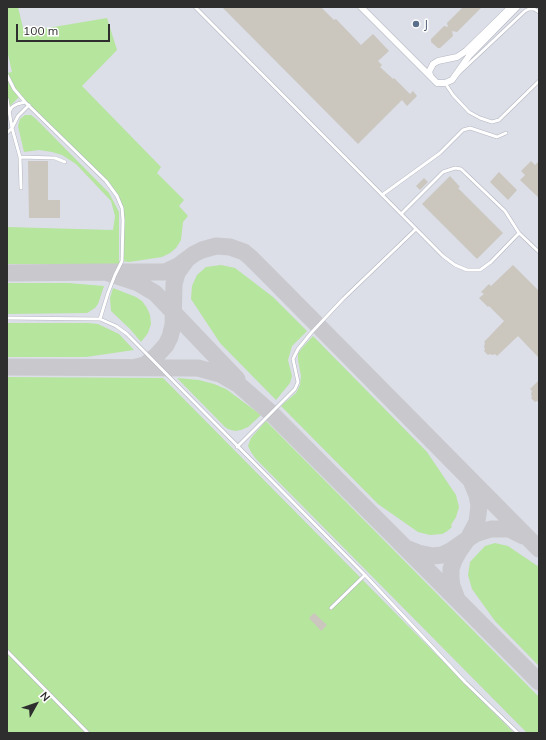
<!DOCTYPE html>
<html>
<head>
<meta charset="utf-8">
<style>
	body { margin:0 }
	#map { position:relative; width:546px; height:740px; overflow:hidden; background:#efe9e1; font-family:Mulish,sans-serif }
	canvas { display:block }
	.frame { position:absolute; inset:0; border:8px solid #2e2e2e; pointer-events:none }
	.north { position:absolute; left:16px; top:684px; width:40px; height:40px; -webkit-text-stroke:3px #fff; paint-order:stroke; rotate:50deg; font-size:11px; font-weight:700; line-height:16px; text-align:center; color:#2e2e2e }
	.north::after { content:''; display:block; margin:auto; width:14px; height:18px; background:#2e2e2e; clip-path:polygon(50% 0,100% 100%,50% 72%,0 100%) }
	.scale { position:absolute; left:16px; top:24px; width:94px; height:18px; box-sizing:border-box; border:2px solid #2e2e2e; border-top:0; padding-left:5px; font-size:12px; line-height:14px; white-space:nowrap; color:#2e2e2e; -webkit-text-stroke:3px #fff; paint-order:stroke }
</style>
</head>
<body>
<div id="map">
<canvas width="546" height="740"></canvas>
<div class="frame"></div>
<div class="north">N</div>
<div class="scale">100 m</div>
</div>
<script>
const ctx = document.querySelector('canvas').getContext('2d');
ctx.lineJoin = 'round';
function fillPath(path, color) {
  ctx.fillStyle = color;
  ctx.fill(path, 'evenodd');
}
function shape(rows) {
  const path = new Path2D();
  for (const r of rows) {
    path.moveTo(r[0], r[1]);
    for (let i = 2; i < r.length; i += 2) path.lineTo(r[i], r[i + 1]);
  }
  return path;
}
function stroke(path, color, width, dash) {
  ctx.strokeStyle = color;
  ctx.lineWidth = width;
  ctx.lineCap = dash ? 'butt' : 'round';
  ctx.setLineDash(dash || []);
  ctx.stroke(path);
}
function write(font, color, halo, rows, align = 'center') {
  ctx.font = font + ' Mulish,sans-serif';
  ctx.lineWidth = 3;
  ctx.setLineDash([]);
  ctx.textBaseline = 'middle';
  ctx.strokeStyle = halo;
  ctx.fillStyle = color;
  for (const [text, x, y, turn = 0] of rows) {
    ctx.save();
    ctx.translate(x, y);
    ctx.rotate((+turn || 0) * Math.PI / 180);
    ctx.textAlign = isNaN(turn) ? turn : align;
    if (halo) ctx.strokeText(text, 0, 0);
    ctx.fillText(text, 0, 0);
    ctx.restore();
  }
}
const airport = shape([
	[7,7,539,7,539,733,7,733]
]);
const green = shape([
	[7,7,18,7,24,32,107,18,117,50,82,86,161,167,157,173,184,200,179,206,188,216,183,222,181,240,176,248,170,253,162,257,129,262,122,261,123,220,117,196,106,181,20,96,7,109,7,73,12,72,7,50],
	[25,115,31,115,36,119,109,193,119,212,119,264,7,264,7,227,113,230,115,216,111,201,76,164,62,155,52,152,39,150,24,152,18,126,20,119],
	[221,265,235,268,273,297,307,331,292,346,288,360,292,376,290,383,276,400,220,343,191,299,192,286,197,275,206,267],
	[7,283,68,283,104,286,98,304,95,308,87,313,7,314],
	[113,288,136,297,142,301,147,308,150,315,151,324,148,333,141,342,130,329,111,311,110,298],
	[7,323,88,323,98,324,119,334,134,350,86,357,7,357],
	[313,336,427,452,456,495,459,507,456,517,451,525,452,527,446,532,442,534,430,535,418,532,378,504,281,406,296,393,300,385,301,376,298,360,298,354,302,348],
	[7,377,163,378,514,733,7,733],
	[177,378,199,380,214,384,226,389,261,415,248,427,241,430,235,431,228,429,225,427],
	[266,421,539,697,539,733,527,733,256,459,251,452,248,446,251,438],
	[495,543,508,546,539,567,539,666,495,621,472,589,468,575,470,562,485,546]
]);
const taxiway = shape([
	[105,272,165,272,178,266,194,254,202,250,216,246,230,247,244,252,250,257,273,280,539,549],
	[7,273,105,272,138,283,155,293,237,379],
	[7,367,198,368,220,374,239,385,271,413,539,682],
	[136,367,145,365,157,355,166,345,170,337,173,325,174,284,177,273,185,262],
	[408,549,418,553,433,556,442,555,452,550,475,534,491,529,509,529,523,536],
	[457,599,452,586,451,579,451,569,454,560,459,551,469,537,477,522,479,506,477,495,472,483]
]);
const building = shape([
	[222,7,321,7,334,20,336,19,361,45,373,34,389,51,378,61,382,65,380,67,393,79,394,78,410,94,413,91,417,96,407,106,402,100,358,144],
	[463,7,482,7,457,32,452,31,453,36,440,48,438,48,431,42,431,39,444,26,448,27,447,23],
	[28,161,48,161,48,200,60,200,60,218,29,218],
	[531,161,535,165,539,161,539,198,520,180,525,175,521,171],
	[499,172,517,190,508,200,490,182],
	[450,176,460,187,458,188,503,233,477,259,422,204],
	[424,178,428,182,420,190,416,186],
	[513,265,539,291,539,358,518,336,497,356,495,354,492,355,490,354,488,355,484,351,485,349,484,347,485,343,484,342,504,321,489,306,488,307,479,298,484,294,481,292,489,284,491,286],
	[539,380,539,402,536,401,535,402,531,398,532,397,531,394,532,391,530,389],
	[314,613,327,625,321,631,309,618]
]);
const service = shape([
	[195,7,443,256,455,265,467,270,480,270,491,262,519,233,539,252],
	[459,73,525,11,529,9,534,9,539,12],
	[7,75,14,89,25,102,106,181,117,196,122,208,123,220,122,261,115,275,108,293,100,319],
	[445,83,453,95,469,112,480,118,492,122,499,120,539,81],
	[7,99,12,128,20,157,21,188],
	[9,112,12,107,17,104,25,102],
	[7,133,12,128,18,116,29,105],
	[20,157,55,158,65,162],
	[382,195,440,153,463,130,470,128,497,137,506,133],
	[401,214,443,172,455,168,461,169,505,211,519,233],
	[7,318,100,319,116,326,127,334,365,575,465,682,518,733],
	[237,447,295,389,298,382,293,359,298,349,311,333,343,299,416,229],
	[331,608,365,575],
	[7,651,88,733]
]);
const minor = shape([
	[361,7,431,77],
	[511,7,466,51,457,57,438,61,433,64,429,72,431,77,437,83,445,83,452,80,469,56,517,7]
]);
const markers = [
	[416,24,4,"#5c6f8a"]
];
const serviceNames = [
	["J",424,24]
];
fillPath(airport, '#dcdee8');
fillPath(green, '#b6e59e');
stroke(taxiway, '#c9c8cc', 17);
fillPath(building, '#cbc7bf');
stroke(service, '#b4b7c1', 4);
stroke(minor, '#b4b7c1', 7);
stroke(service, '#fff', 3);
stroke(minor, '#fff', 6);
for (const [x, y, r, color] of markers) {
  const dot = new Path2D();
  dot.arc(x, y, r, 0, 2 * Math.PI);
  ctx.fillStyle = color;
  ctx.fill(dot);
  stroke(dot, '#fff', 1.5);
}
write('12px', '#4e5e75', '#fff', serviceNames, 'left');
</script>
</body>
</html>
